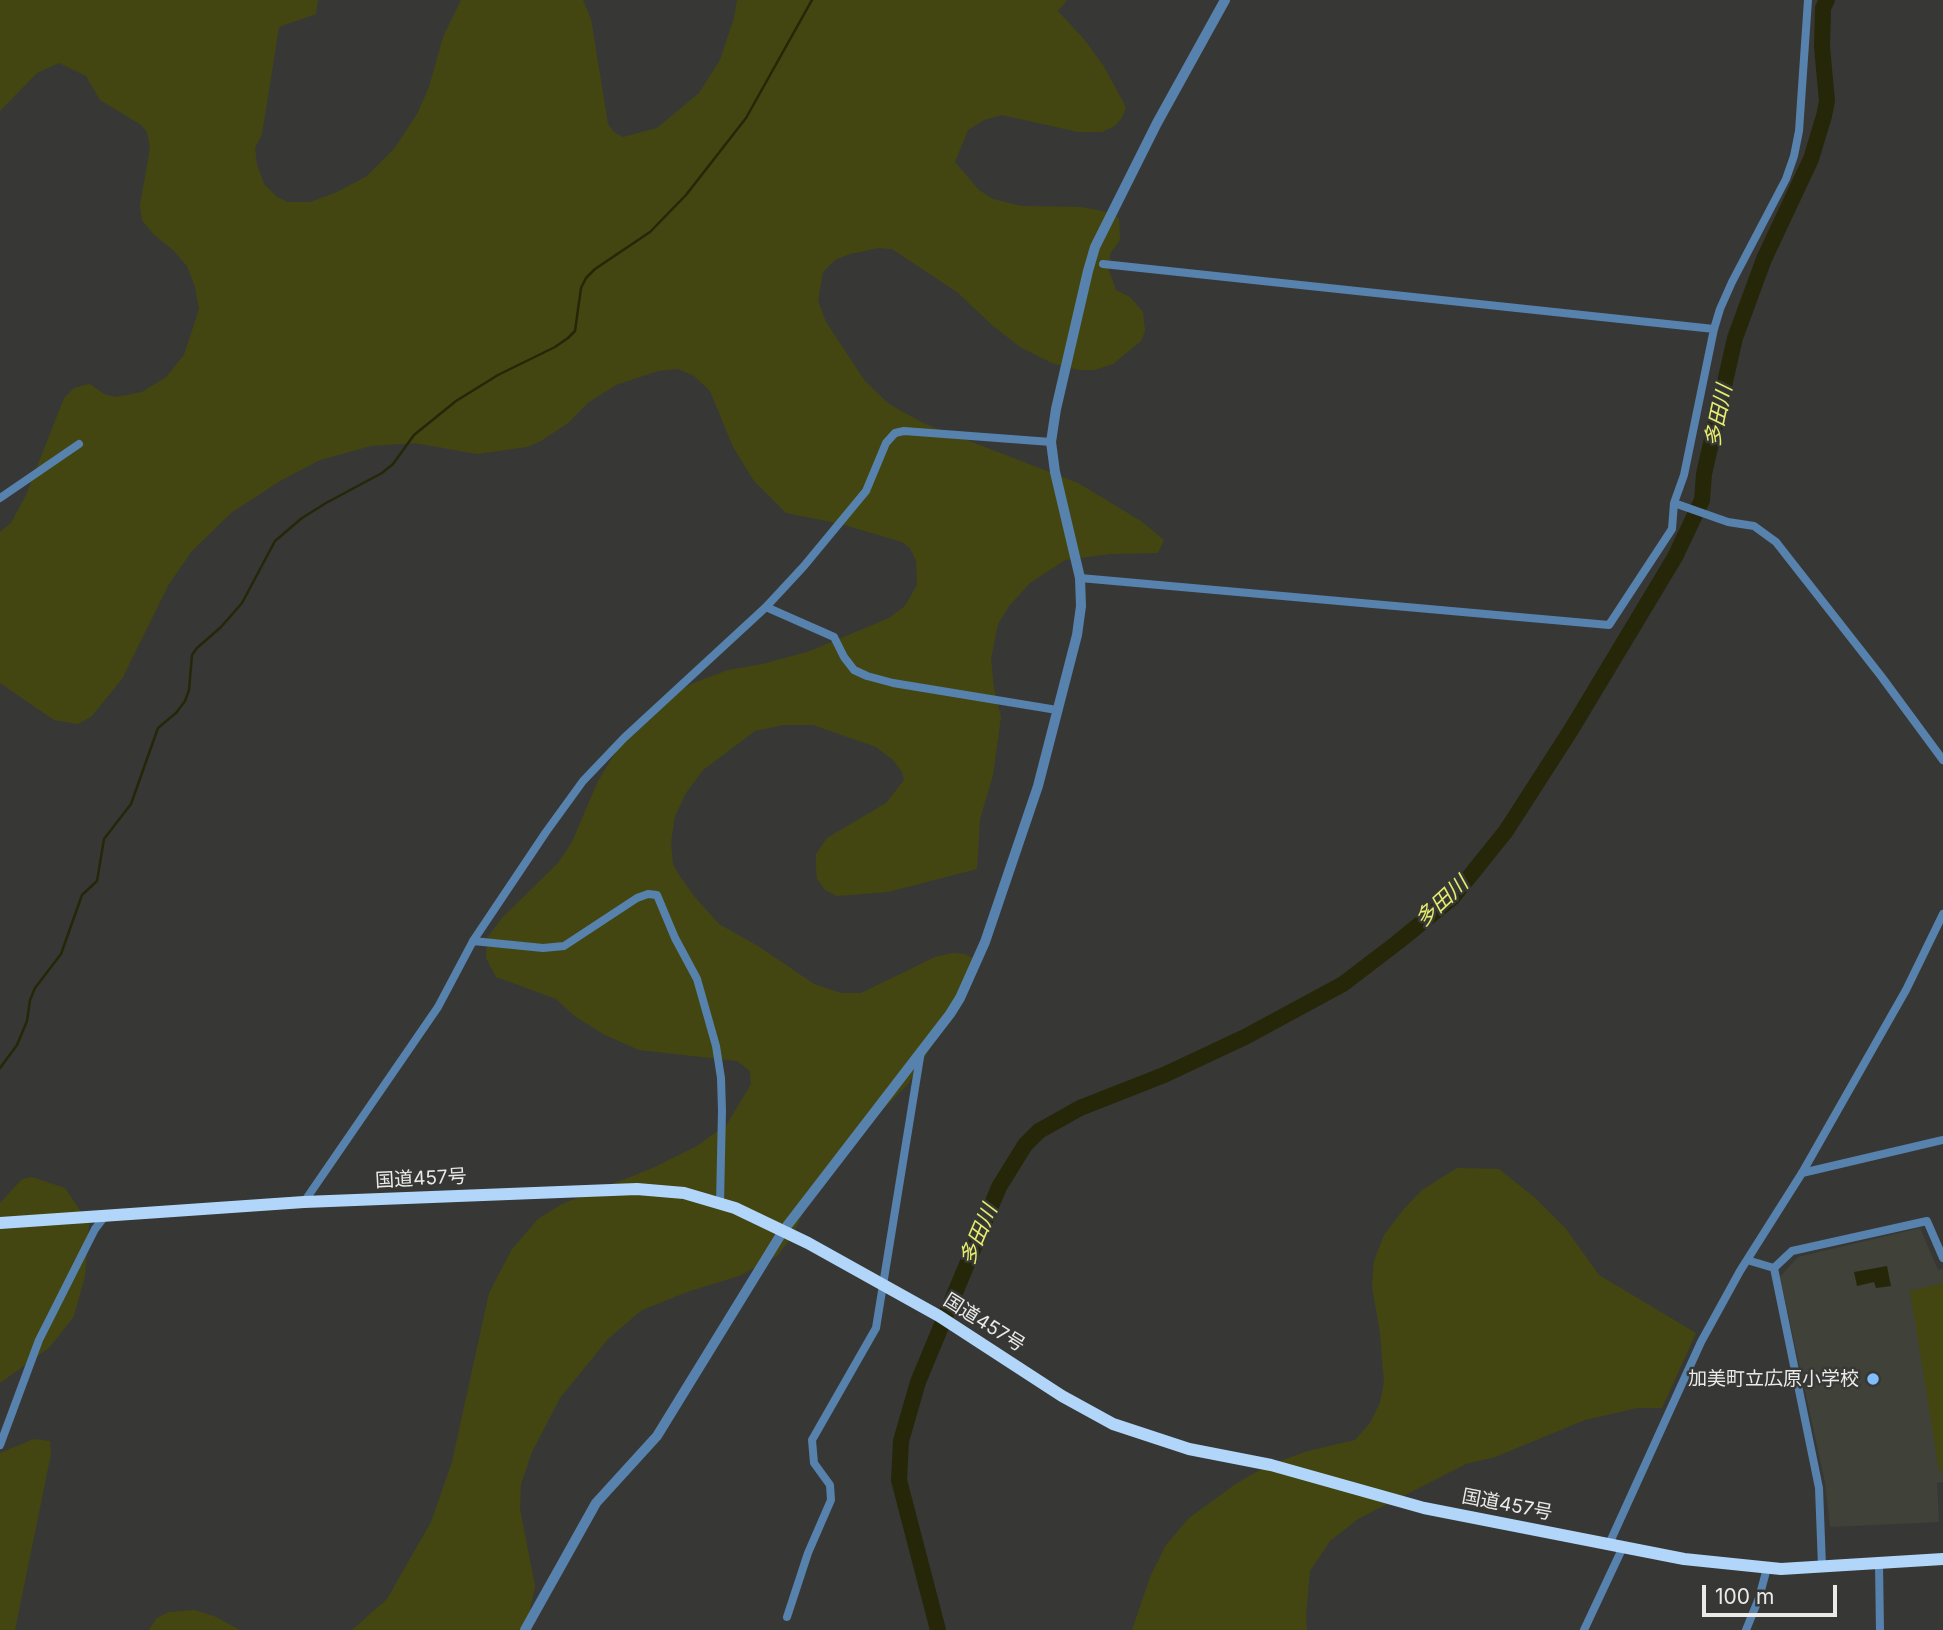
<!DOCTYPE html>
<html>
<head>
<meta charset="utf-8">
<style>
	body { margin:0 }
	#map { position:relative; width:1943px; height:1630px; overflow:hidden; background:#373835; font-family:Inter,sans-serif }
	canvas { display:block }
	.scale { position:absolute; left:1702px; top:1585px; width:135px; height:32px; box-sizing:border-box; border:4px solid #eaebe9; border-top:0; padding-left:9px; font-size:21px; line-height:24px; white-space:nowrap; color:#eaebe9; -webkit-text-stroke:5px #373835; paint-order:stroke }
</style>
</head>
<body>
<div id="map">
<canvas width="1943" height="1630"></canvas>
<div class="scale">100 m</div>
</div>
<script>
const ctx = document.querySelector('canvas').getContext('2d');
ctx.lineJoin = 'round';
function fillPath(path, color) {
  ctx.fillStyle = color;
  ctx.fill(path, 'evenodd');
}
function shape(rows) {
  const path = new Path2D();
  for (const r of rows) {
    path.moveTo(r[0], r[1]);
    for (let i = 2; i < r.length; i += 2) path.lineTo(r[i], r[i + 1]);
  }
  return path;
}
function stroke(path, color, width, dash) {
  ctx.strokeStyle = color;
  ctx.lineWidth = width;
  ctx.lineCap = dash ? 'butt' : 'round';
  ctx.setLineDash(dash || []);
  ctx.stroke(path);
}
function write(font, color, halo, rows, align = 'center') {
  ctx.font = font + ' Inter,"Noto Sans JP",sans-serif';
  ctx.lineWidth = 5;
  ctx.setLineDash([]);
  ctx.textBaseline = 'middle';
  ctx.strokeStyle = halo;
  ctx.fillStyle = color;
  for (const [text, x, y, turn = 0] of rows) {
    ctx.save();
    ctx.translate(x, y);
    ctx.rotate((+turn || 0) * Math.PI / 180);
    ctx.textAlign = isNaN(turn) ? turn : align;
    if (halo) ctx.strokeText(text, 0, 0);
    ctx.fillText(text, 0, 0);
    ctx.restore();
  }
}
const built = shape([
	[1920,1228,1938,1270,1943,1269,1943,1482,1937,1483,1939,1522,1830,1527,1825,1482,1780,1277,1798,1257]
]);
const green = shape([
	[0,0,318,0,316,14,279,27,262,134,255,148,257,165,264,184,277,197,288,202,310,202,335,193,367,176,394,149,417,114,429,87,443,37,461,0,583,0,591,19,608,124,614,132,623,137,657,128,699,93,720,60,734,18,737,0,1067,0,1058,11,1083,38,1103,65,1126,107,1122,118,1115,126,1102,132,1078,132,1002,115,984,120,968,130,955,162,979,190,993,199,1021,206,1082,207,1106,212,1119,218,1120,240,1110,254,1109,270,1116,290,1130,297,1143,312,1145,331,1141,341,1113,364,1095,370,1079,370,1052,363,1020,347,992,325,957,292,892,249,879,248,850,254,835,260,823,272,818,301,826,322,865,381,889,404,923,423,1078,483,1141,521,1164,540,1158,553,1110,554,1065,560,1030,583,1009,606,998,624,991,659,994,688,1001,717,993,775,980,819,977,869,888,892,837,896,825,890,817,879,816,867,816,854,827,838,886,803,904,780,902,772,893,760,876,747,813,725,783,725,755,731,703,770,686,793,675,816,671,842,673,864,679,875,694,896,719,924,758,946,814,984,841,993,861,993,935,957,953,953,965,954,974,959,962,997,908,1084,857,1136,805,1209,791,1238,777,1256,739,1276,690,1291,642,1310,608,1339,560,1398,532,1452,521,1484,520,1509,535,1586,526,1630,352,1630,387,1599,431,1522,452,1462,489,1293,512,1249,538,1219,562,1204,655,1167,697,1146,727,1124,751,1084,750,1071,737,1061,639,1050,605,1035,576,1017,556,999,496,977,486,958,487,938,502,918,558,863,572,842,598,781,620,745,668,695,696,682,728,670,763,664,810,651,889,618,905,606,917,585,916,561,910,548,902,542,841,524,786,513,754,481,733,447,710,391,694,376,678,369,658,371,616,385,589,402,568,423,541,441,527,447,477,454,415,443,371,446,320,460,280,481,231,513,192,551,169,584,122,679,91,717,78,724,54,720,0,683,0,532,11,523,26,495,64,398,74,388,90,384,104,394,115,397,127,395,142,392,166,377,184,355,199,309,195,287,187,266,174,251,153,234,142,220,140,205,150,148,147,132,141,125,100,100,86,76,59,63,37,73,0,111],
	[1457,1168,1499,1169,1534,1197,1566,1229,1599,1275,1696,1333,1662,1408,1637,1408,1585,1420,1495,1457,1466,1464,1358,1519,1330,1541,1310,1571,1306,1615,1307,1630,1132,1630,1150,1577,1166,1545,1189,1518,1237,1483,1269,1465,1308,1451,1355,1440,1370,1423,1380,1403,1384,1382,1380,1333,1372,1287,1374,1261,1384,1235,1403,1210,1422,1190],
	[32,1177,65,1188,89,1224,85,1276,74,1316,50,1347,0,1383,0,1203,22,1179],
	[1943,1283,1943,1470,1939,1471,1910,1291],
	[34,1439,50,1441,51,1454,15,1630,0,1630,0,1453],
	[194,1610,214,1616,240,1630,149,1630,157,1618,169,1612]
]);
const water = shape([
	[1887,1266,1891,1286,1876,1288,1874,1282,1857,1286,1854,1272]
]);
const stream = shape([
	[0,1068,17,1045,27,1021,30,1000,35,988,61,954,82,895,97,881,104,839,131,804,158,728,176,713,185,701,189,690,192,655,197,648,221,627,242,603,275,541,302,518,326,503,382,473,393,464,414,435,456,401,498,375,555,347,568,338,575,331,581,288,586,278,595,269,650,232,686,195,746,118,812,0]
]);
const river = shape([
	[938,1630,899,1480,901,1441,918,1382,999,1187,1025,1145,1039,1131,1080,1108,1164,1075,1245,1037,1343,984,1398,942,1453,897,1506,831,1571,730,1675,557,1702,500,1704,474,1735,338,1764,259,1811,159,1824,116,1827,101,1822,47,1823,8,1827,0]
]);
const minor = shape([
	[1103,264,1714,329],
	[0,498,79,444],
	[1674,503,1728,522,1754,526,1776,542,1881,676,1943,760],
	[1080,578,1609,625,1672,529,1674,503,1684,475,1714,329,1720,309,1732,282,1786,179,1794,156,1799,131,1808,0],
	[766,607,834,637,844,657,854,670,867,676,893,683,1057,710],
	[473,941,543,948,564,946,637,898,648,894,657,895,675,938,697,979,716,1046,721,1078,722,1110,720,1203],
	[1802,1173,1943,1140],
	[304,1202,438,1007,473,941,546,832,583,781,624,738,766,607,804,566,866,491,886,443,895,433,904,431,1051,442],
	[1747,1260,1774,1268,1819,1488,1822,1566],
	[1774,1268,1792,1251,1927,1221,1943,1258],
	[0,1445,39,1340,95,1229,105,1216],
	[1609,1544,1701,1342,1740,1271,1802,1173,1906,990,1943,914],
	[1879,1564,1880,1630],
	[787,1617,808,1553,831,1500,830,1485,814,1463,812,1440,876,1328,921,1051],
	[1584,1630,1623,1547],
	[1746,1630,1759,1598,1767,1568]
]);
const tertiary = shape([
	[525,1630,596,1503,657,1436,783,1231,950,1014,960,998,985,942,1038,786,1077,635,1081,606,1080,578,1055,472,1051,442,1056,409,1088,271,1095,247,1157,123,1225,0]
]);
const trunk = shape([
	[0,1223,304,1202,637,1189,684,1193,735,1208,808,1243,939,1316,1062,1396,1113,1424,1189,1449,1271,1465,1424,1508,1684,1559,1781,1569,1943,1559]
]);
const markers = [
	[1873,1379,7,"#81bdfa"]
];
const streetNames = [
	["国道457号",421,1179,-3],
	["国道457号",984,1323,32],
	["国道457号",1507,1505,11]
];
const poiNames = [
	["加美町立広原小学校",1859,1379]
];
const waterNames = [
	["多田川",1719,416,-78],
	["多田川",1442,902,-43],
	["多田川",979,1235,-67]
];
fillPath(built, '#404139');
fillPath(green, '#444611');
fillPath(water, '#262708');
stroke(stream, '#262708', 2.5);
stroke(river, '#262708', 16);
stroke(minor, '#5782ad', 8);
stroke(tertiary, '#5782ad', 10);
stroke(trunk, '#b2d6fa', 12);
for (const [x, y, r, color] of markers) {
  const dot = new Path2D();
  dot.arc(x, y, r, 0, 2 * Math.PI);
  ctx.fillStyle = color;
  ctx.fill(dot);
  stroke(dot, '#373835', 2.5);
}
write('19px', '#eaebe9', '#373835', streetNames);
write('19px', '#eaebe9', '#373835', poiNames, 'right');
write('italic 21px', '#e7ed6d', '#373835', waterNames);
</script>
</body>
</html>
